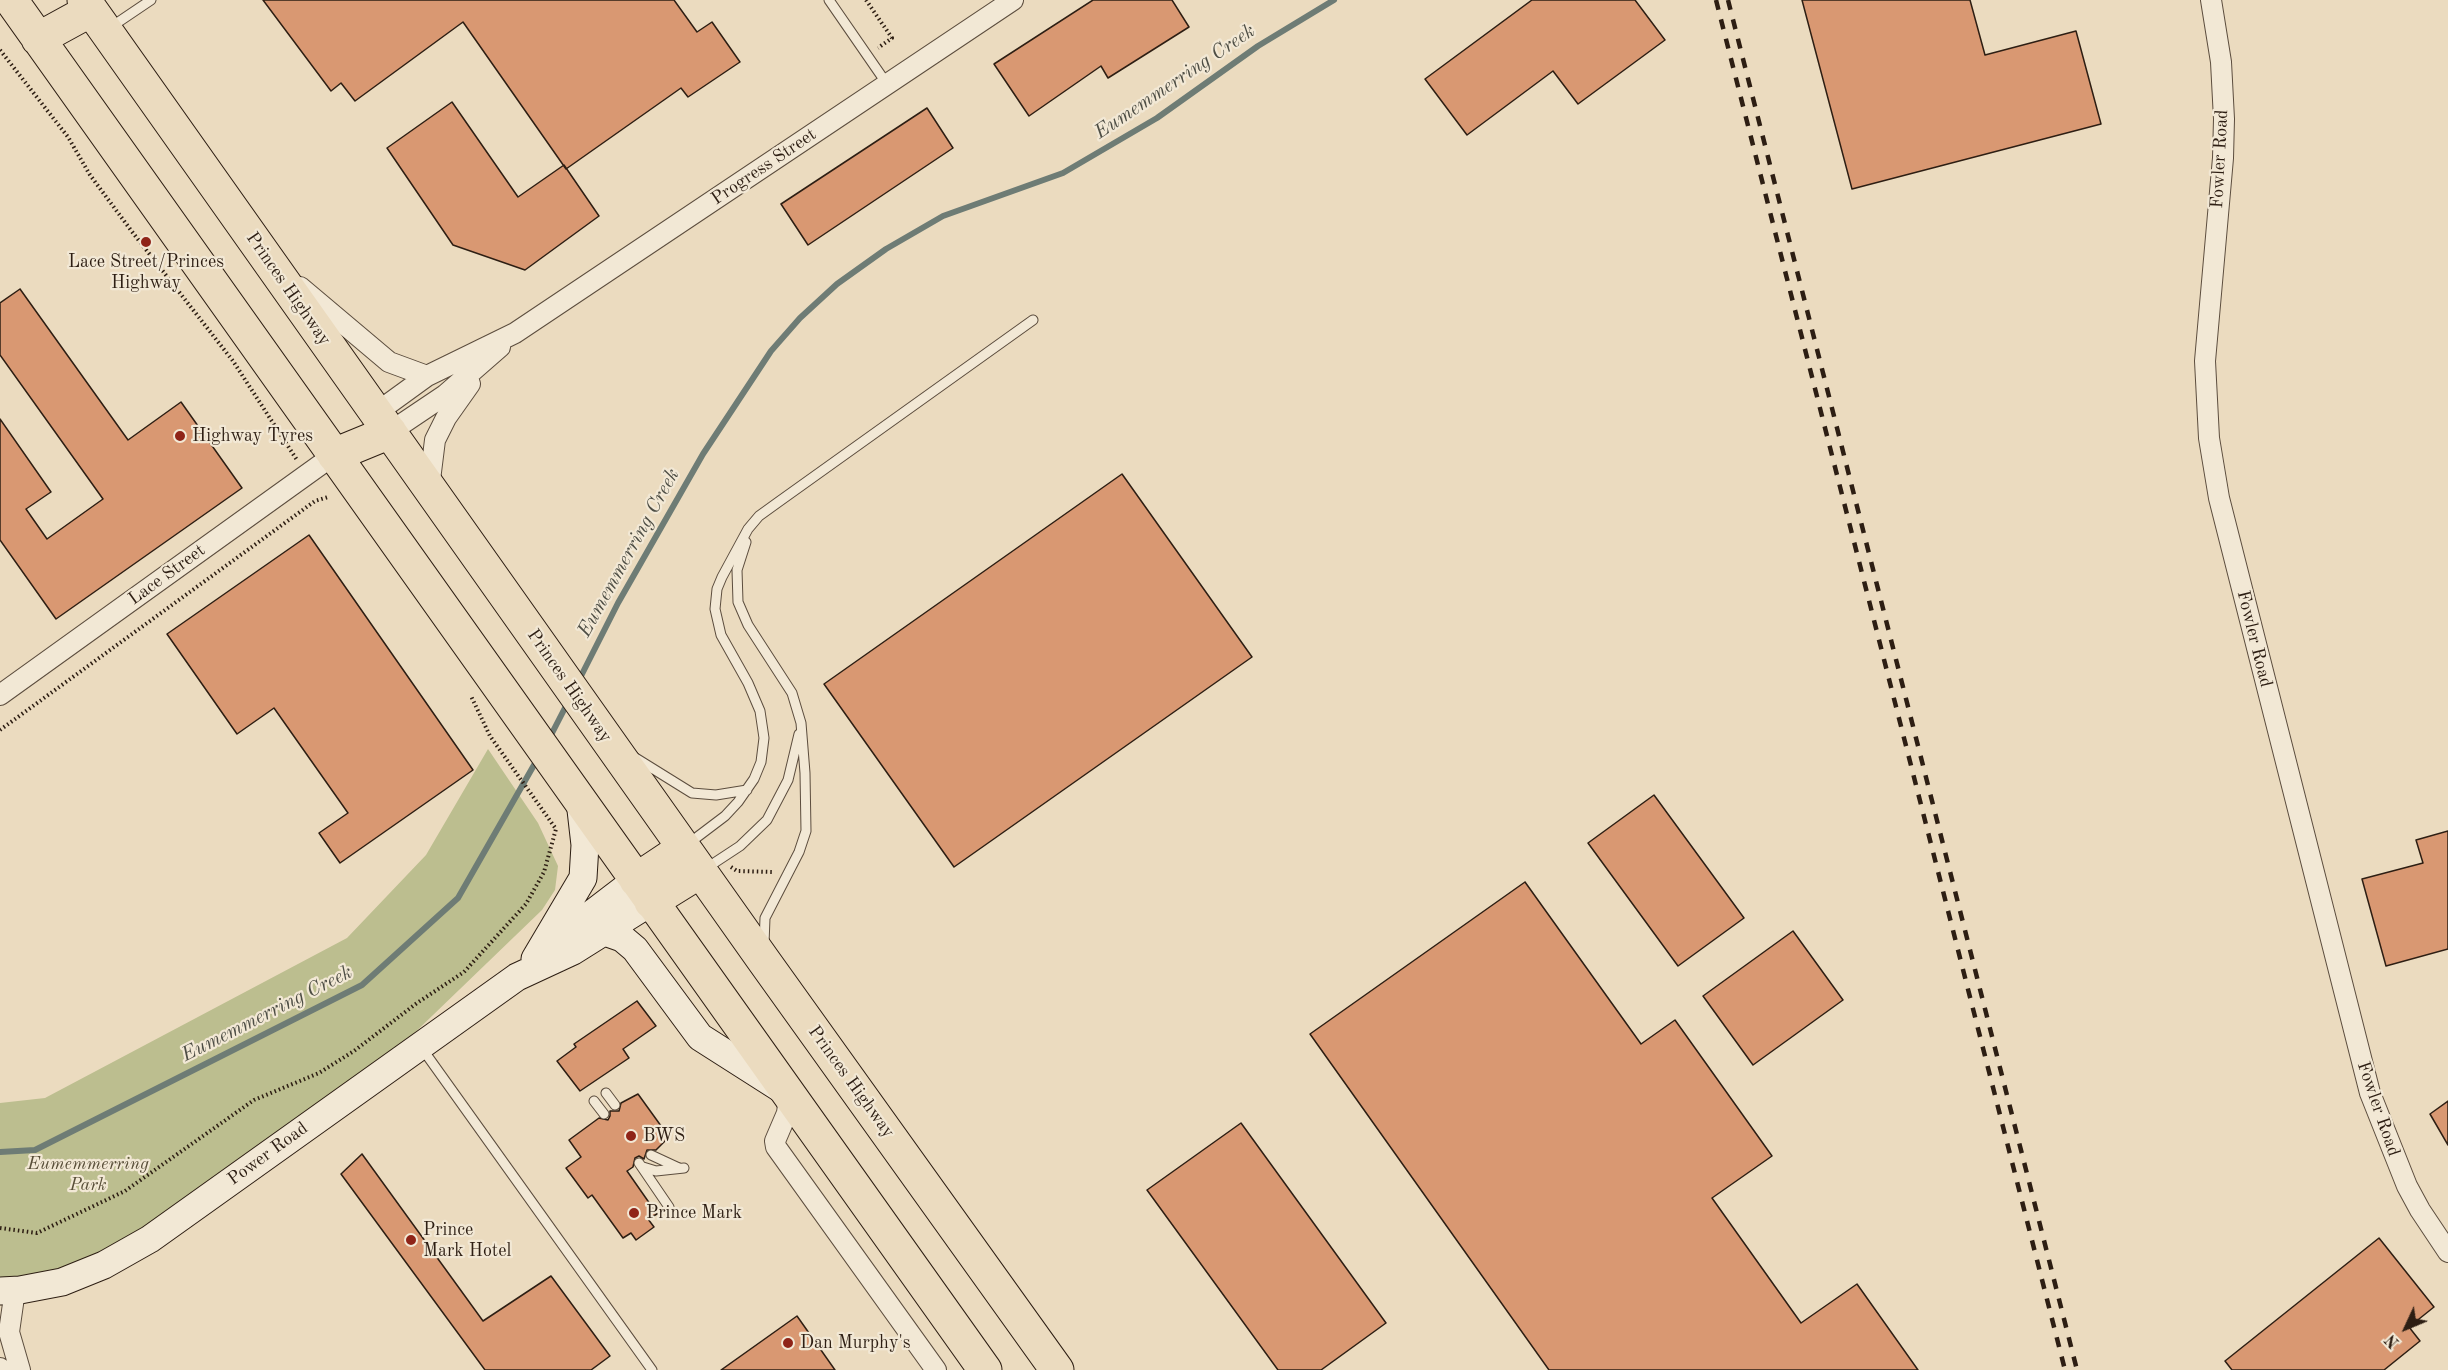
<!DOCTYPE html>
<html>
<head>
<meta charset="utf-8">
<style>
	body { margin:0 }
	#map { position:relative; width:2448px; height:1370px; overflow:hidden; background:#ebdbbf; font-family:"Old Standard TT",serif }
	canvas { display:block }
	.north { position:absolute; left:2376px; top:1298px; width:60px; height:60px; -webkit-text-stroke:4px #f2e8d5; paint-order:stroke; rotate:226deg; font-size:16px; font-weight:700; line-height:24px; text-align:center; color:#2d1e13 }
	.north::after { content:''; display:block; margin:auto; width:21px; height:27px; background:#2d1e13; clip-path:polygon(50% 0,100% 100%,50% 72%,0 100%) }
</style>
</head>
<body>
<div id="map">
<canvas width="2448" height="1370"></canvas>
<div class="north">N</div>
</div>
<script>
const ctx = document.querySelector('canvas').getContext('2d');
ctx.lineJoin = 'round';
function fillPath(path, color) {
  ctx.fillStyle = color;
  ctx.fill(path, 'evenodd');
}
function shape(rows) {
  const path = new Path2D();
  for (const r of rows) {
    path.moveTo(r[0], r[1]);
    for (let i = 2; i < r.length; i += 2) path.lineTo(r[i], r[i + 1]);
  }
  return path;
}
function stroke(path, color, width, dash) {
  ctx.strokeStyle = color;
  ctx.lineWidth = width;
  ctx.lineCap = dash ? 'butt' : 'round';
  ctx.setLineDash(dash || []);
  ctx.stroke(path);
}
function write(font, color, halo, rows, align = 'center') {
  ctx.font = font + ' "Old Standard TT",serif';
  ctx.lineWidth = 4.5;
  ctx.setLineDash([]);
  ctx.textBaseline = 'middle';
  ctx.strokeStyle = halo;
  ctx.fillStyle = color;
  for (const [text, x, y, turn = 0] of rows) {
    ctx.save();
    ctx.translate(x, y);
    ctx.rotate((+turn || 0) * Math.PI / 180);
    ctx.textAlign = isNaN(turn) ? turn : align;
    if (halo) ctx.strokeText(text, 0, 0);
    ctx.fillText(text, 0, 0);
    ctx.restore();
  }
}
const green = shape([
	[488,749,538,823,558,866,555,890,542,910,350,1095,150,1239,0,1291,0,1103,45,1098,347,938,426,855]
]);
const stream = shape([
	[579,680,618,603,703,454,771,351,800,318,837,284,886,249,943,216,1063,173,1157,118,1258,46,1334,0],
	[549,739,568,702],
	[0,1152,35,1150,362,985,458,898,538,758]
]);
const building = shape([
	[263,0,674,0,697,32,712,22,740,62,688,97,681,88,566,169,463,22,355,101,341,83,331,91,263,0],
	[1093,0,1172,0,1189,27,1108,78,1101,66,1029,116,994,64,1093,0],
	[1532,0,1635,0,1665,40,1578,104,1553,71,1467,135,1425,79,1532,0],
	[1802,0,1970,0,1985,55,2076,31,2101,124,1852,189,1802,0],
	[452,102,518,197,564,165,599,216,525,270,453,245,387,148,452,102],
	[927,108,953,148,808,245,781,204,927,108],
	[20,289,128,440,181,402,242,488,56,619,0,540,0,419,51,492,26,509,47,539,103,499,0,355,0,303,20,289],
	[1122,474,1252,657,954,867,824,684,1122,474],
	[309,535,473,770,340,863,319,833,348,813,274,708,237,734,167,634,309,535],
	[1654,795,1744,918,1678,966,1588,843,1654,795],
	[2448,831,2448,949,2386,966,2362,879,2423,863,2416,840,2448,831],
	[1525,882,1641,1044,1675,1020,1772,1156,1712,1198,1801,1323,1857,1284,1918,1370,1549,1370,1310,1034,1525,882],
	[1793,931,1843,1000,1753,1065,1703,996,1793,931],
	[637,1001,656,1026,623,1049,629,1058,580,1091,557,1061,576,1047,574,1044,637,1001],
	[638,1094,669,1137,656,1150,647,1150,644,1159,639,1156,635,1158,633,1167,627,1171,657,1214,648,1219,654,1227,636,1240,631,1233,623,1238,592,1195,588,1198,566,1168,581,1157,569,1140,599,1118,608,1120,610,1116,610,1111,619,1111,621,1103,638,1094],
	[2448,1101,2448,1145,2430,1114,2448,1101],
	[1241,1123,1386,1323,1321,1370,1278,1370,1147,1190,1241,1123],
	[362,1154,483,1321,551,1276,610,1356,591,1370,485,1370,341,1174,362,1154],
	[2379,1238,2434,1307,2409,1327,2420,1341,2384,1370,2232,1370,2225,1361,2379,1238],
	[797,1316,835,1370,721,1370,797,1316]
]);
const path = shape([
	[866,0,892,38,878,48],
	[0,50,68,137,90,175,133,233,233,361,297,460],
	[0,730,315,501,328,497],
	[731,867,737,871,773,872],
	[0,1228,37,1233,125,1191,254,1100,319,1073,354,1051,417,1003,464,972,526,904,544,872,556,829,490,736,471,696]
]);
const lane = shape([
	[829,0,887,84],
	[111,27,151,0],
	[746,542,737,570,738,602,748,625,792,693,801,723,805,773,806,831,799,852,765,918,764,944],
	[634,757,692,793,716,795,747,790],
	[688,844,725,816,738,802,754,779,761,762,764,738,760,711,748,683,721,635,715,609,717,589,722,577,748,529,759,516,777,503,1033,320],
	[705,869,740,846,767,820,788,780,799,734],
	[421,1047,652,1370],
	[606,1093,615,1105],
	[594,1101,604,1114],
	[651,1155,679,1168],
	[639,1163,669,1207],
	[643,1167,656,1171,684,1168]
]);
const street = shape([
	[2211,0,2221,62,2224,119,2223,158,2205,361,2209,438,2219,498,2370,1093,2407,1186,2420,1210,2448,1252],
	[300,287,389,362,427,376],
	[376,413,427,376,515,333,1013,0],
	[390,432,445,395,500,347],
	[429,488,435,440,446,418,470,384],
	[0,695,334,455],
	[789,1096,787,1113,775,1141,776,1147,936,1370],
	[15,1290,9,1332,20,1370],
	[0,1368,1,1370]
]);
const secondary = shape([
	[605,932,622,938,635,949,700,1037,780,1088],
	[551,945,636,880],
	[535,959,583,878,585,845,580,801],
	[0,1291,20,1290,62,1282,104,1265,150,1239,517,977,573,951,651,902]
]);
const highway = shape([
	[11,0,985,1370],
	[84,0,764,961,1057,1370],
	[38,39,91,10],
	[334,455,390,432],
	[636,880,684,848],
	[651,902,701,871]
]);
const rail = shape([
	[1716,0,2065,1370],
	[1728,0,2077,1370]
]);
const markers = [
	[146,242,6,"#8f2418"],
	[180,436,6,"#8f2418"],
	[631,1136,6,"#8f2418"],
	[634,1213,6,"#8f2418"],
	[411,1240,6,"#8f2418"],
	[788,1343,6,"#8f2418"]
];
const streetNames = [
	["Fowler Road",2220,159,-87],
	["Progress Street",764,167,-34],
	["Princes Highway",288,289,55],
	["Lace Street",167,575,-36],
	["Fowler Road",2254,639,76],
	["Princes Highway",569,686,55],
	["Princes Highway",851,1082,54],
	["Fowler Road",2378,1109,71],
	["Power Road",268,1154,-36]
];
const poiNames = [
	["Lace Street/Princes",146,262,"center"],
	["Highway",146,283,"center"],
	["Highway Tyres",192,436],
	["BWS",643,1136],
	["Prince Mark",646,1213],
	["Prince",423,1230],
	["Mark Hotel",423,1251],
	["Dan Murphy's",800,1343]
];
const parkNames = [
	["Eumemmerring",88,1164],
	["Park",88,1185]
];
const waterNames = [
	["Eumemmerring Creek",1175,82,-34],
	["Eumemmerring Creek",629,553,-61],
	["Eumemmerring Creek",267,1014,-27]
];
fillPath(green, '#bcbe8f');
stroke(stream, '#6e7c75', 6);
fillPath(building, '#d99872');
stroke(building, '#2d1e13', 1.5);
stroke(lane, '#5c4d3e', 11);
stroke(street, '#5c4d3e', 22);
stroke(secondary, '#2d1e13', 29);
stroke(highway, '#2d1e13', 35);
stroke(path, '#2d1e13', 4, [1.5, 3]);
stroke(lane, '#f2e8d5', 9);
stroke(street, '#f2e8d5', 20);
stroke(secondary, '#f2e8d5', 27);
stroke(highway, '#ebdbbf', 33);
stroke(rail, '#2d1e13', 4.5, [10, 10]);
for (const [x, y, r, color] of markers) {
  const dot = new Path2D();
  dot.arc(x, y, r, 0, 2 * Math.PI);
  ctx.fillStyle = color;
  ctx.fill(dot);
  stroke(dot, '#f2e8d5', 2);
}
write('18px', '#2d1e13', '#f2e8d5', streetNames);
write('18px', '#2d1e13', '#f2e8d5', poiNames, 'left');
write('italic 18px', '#584e38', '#f2e8d5', parkNames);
write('italic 20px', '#4d4d44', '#f2e8d5', waterNames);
</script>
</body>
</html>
